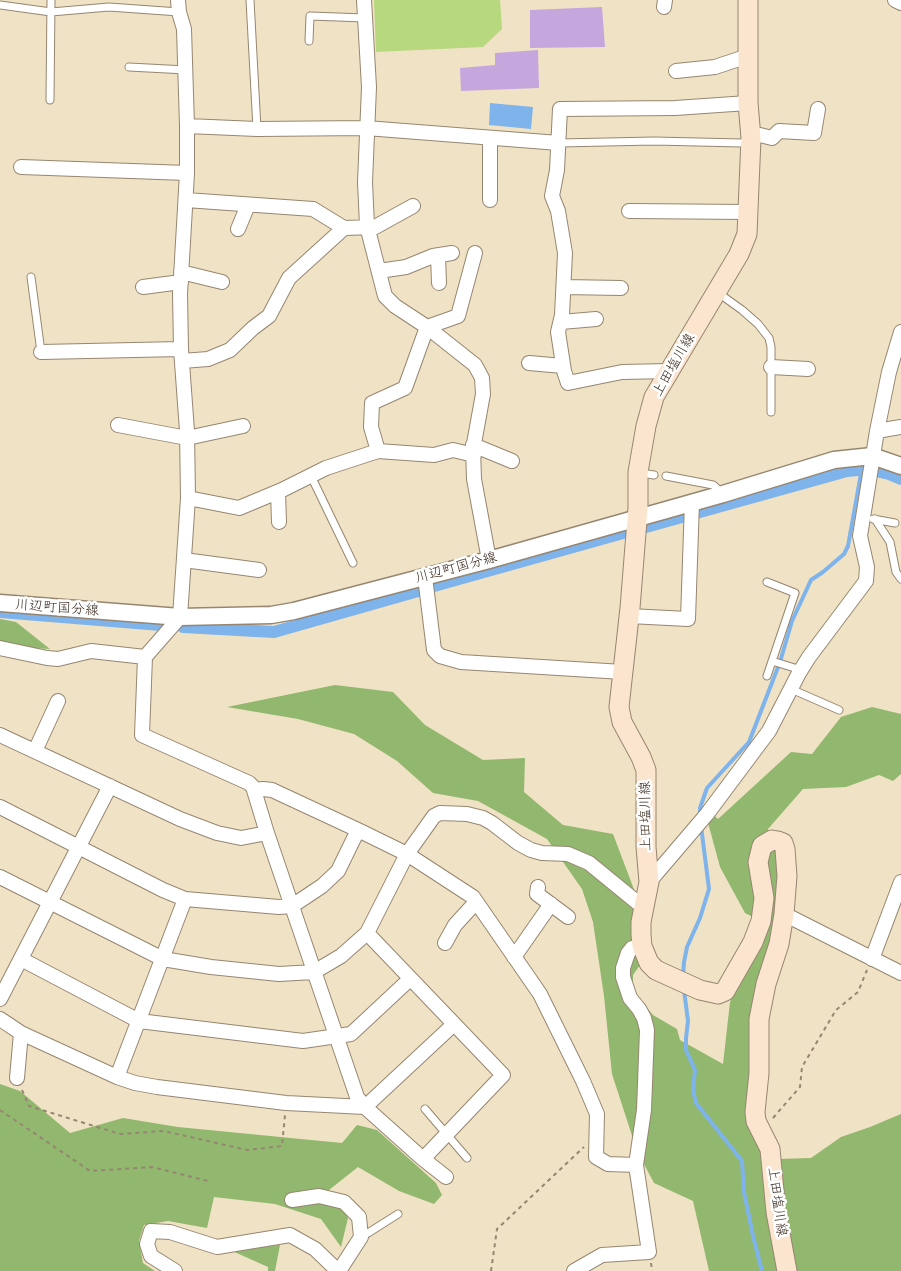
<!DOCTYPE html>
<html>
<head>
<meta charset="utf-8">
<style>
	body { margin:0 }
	canvas { display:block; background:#f0e2c4 }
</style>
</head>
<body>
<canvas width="901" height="1271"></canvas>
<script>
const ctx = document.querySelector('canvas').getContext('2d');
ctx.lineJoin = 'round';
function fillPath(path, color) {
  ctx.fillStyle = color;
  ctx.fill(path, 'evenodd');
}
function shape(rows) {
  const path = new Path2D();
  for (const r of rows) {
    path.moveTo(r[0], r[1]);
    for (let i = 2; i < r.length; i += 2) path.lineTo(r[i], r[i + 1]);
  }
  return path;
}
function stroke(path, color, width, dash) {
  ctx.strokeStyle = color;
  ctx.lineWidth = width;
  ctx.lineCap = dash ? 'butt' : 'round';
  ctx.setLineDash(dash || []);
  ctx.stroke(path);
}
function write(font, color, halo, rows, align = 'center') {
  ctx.font = font + ' "Patrick Hand","Klee One",sans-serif';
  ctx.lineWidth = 5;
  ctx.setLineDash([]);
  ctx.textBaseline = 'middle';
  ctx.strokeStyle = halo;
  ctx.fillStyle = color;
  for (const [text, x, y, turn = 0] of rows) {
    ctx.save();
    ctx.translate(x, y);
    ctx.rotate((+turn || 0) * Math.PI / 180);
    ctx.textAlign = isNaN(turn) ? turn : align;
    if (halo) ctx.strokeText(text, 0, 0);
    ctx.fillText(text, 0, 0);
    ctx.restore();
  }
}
const green = shape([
	[374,0,500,0,502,29,483,47,376,52]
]);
const forest = shape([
	[0,619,16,622,50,649,14,647,0,643],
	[335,685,393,692,425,725,483,760,525,758,524,792,563,825,613,834,638,900,637,952,640,965,633,975,633,986,637,996,653,1015,677,1029,680,1040,723,1064,730,1002,765,923,745,913,720,867,707,819,712,813,718,819,791,752,812,754,841,717,872,707,901,714,901,774,893,781,879,775,846,787,803,789,768,829,781,855,758,1135,784,1271,709,1271,693,1201,654,1183,637,1151,612,1074,604,996,593,922,582,889,547,839,478,801,433,793,397,761,354,734,298,719,227,707],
	[0,1084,20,1091,70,1133,123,1118,178,1127,342,1143,357,1125,377,1130,436,1183,442,1195,434,1204,399,1191,358,1167,329,1190,348,1218,341,1247,321,1219,275,1204,214,1197,207,1228,168,1221,144,1225,139,1241,143,1263,155,1271,0,1271],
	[901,1114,901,1271,791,1271,778,1159,811,1158,841,1137,870,1127],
	[280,1245,275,1271,268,1271,268,1267,230,1250]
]);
const water = shape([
	[490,103,533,107,531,129,489,125]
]);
const stream = shape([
	[700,814,700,808,707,788,749,742,780,662,792,621,811,580,823,572,844,554,848,546,862,468],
	[683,976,684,962,687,947,700,918,709,889,701,826],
	[684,990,688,1021,686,1038,686,1050,695,1070,693,1090,696,1103,742,1161,744,1192,753,1236,762,1271]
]);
const canal = shape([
	[646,527,847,471,868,469,889,474,901,479],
	[434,586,623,533],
	[0,612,161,625],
	[183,627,274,632,418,591]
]);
const building = shape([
	[602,7,605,47,530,48,530,10],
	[538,50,539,88,461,91,460,68,495,65,495,53]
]);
const path = shape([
	[22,1090,29,1106,120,1134,164,1131,247,1150,282,1146,285,1115],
	[0,1110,90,1171,152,1167,208,1181],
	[773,1118,800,1087,802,1067,836,1010,858,992,867,970],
	[651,1263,652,1271],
	[491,1271,497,1229,584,1147]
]);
const service = shape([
	[250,0,257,129],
	[0,5,51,12,109,7,179,12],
	[309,41,310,16,365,18],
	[129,67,186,70],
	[50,100,51,0],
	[559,143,654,141,742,143,748,139],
	[31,277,41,352],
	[717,292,742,310,758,324,769,338,771,347,771,412],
	[640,473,654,475],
	[311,476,353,563],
	[666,476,713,485,721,492],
	[873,519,895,523],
	[875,519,890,542,896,572,901,579],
	[772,661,801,670],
	[767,676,795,593,767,582],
	[791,689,839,710],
	[425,1109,467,1158],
	[361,1237,368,1233,398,1214]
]);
const minor = shape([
	[178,0,179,12,184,29,187,126,187,173,180,294,181,349,187,431,188,498,180,617,145,657,142,735,249,783,253,787,267,833,357,1097,365,1107,423,1159,503,1075,367,933],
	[895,0,901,3],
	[664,7,665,0],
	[676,71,715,67,748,56],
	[187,126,257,129,366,128,559,143],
	[490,138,490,200],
	[751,138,760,135,772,138,779,131,814,133,818,109],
	[21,167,187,173],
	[186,200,313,209,344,228,375,227,413,206],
	[629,211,747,212],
	[238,229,248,205],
	[438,256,439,283],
	[379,271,406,267,433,256,452,253],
	[181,272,222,282],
	[143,287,181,282],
	[564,287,621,288],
	[561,322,596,319],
	[427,327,475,365,482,378,483,394,473,449,474,479,489,560],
	[427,327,458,316,475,253],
	[41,352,181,349],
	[182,361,208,359,230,350,253,328,269,316,289,278,344,228],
	[529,363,563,366],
	[771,367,808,369],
	[669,371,622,372,568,383,564,371,558,332,562,315,565,253,558,211,552,196,557,170,560,109,675,108,748,103],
	[118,425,187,438,243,426],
	[877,431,901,427],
	[473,445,512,461],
	[378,451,434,455,453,450,474,455],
	[278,492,279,522],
	[188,498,239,508,282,490,326,468,378,451,371,427,372,403,405,388,427,327,395,306,385,296,367,226,365,182,369,87,364,0],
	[184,560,259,570],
	[425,577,434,650,440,656,461,662,623,672],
	[629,616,688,619,692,502],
	[0,648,47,658,58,659,91,651,145,657],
	[0,735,180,819,217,833,241,838,267,833],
	[35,751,58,701],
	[255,790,263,789,272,790,358,830,407,854,473,897,540,994,583,1081,597,1114,596,1157,608,1164,636,1165],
	[0,807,163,890,185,899,279,907,292,906,322,886,338,871,358,830],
	[0,877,163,959,211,967,279,974,314,972,341,956,367,933,407,854,434,816,440,813,467,814,483,818,492,823,518,843,531,850,542,853,568,854,589,863,644,908],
	[649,882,707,814,769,731,799,673,809,657,866,581,867,567,860,536,877,431,889,372,901,332],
	[538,887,537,894,568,917],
	[784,914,901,973],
	[445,943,455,925,476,902],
	[514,957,551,904],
	[21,959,139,1021,303,1041,351,1034,410,979],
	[872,959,901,882],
	[0,999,110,786],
	[0,1019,21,1033,117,1077,135,1083,157,1087,286,1103,365,1107,453,1025],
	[117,1077,185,899],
	[17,1078,21,1033],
	[423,1159,446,1177],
	[292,1200,319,1196,344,1202,359,1217,361,1237,339,1271],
	[175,1271,151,1256,147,1244,151,1231,170,1232,217,1247,290,1235,315,1249,338,1271],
	[574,1271,602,1255,649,1252,636,1165,644,1110,647,1030,644,1018,639,1009,630,998,623,977,623,968,628,953,632,948,642,946]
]);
const tertiary = shape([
	[0,603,180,617,271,615,294,611,489,560,723,494,834,460,872,456,901,466]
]);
const secondary = shape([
	[748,0,748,103,751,138,747,234,739,254,654,397,646,426,638,472,638,508,630,608,619,707,622,722,641,757,646,770,646,847,649,882,641,922,641,934,642,946,649,963,656,970,700,990,718,994,725,991,753,942,761,921,764,898,758,862,762,846,772,840,778,841,783,843,785,849,787,876,784,914,779,944,766,984,759,1019,759,1073,755,1112,756,1121,770,1149,776,1212,787,1271]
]);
const streetNames = [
	["上田塩川線",674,365,-60],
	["川辺町国分線",456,568,-15],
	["川辺町国分線",57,608,4],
	["上田塩川線",646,816,-91],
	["上田塩川線",777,1202,82]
];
fillPath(green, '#b7d87f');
fillPath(forest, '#91b86e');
fillPath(water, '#7eb3ec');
stroke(stream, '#7eb3ec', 4);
stroke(canal, '#7eb3ec', 12);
fillPath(building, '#c5a7de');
stroke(service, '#968671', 9);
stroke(minor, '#968671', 16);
stroke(tertiary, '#968671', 19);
stroke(secondary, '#968671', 21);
stroke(path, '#968671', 2, [4, 4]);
stroke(service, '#fff', 7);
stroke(minor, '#fff', 14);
stroke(tertiary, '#fff', 16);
stroke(secondary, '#fbe5cf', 19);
write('14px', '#3b2a1e', '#fff', streetNames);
</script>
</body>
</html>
